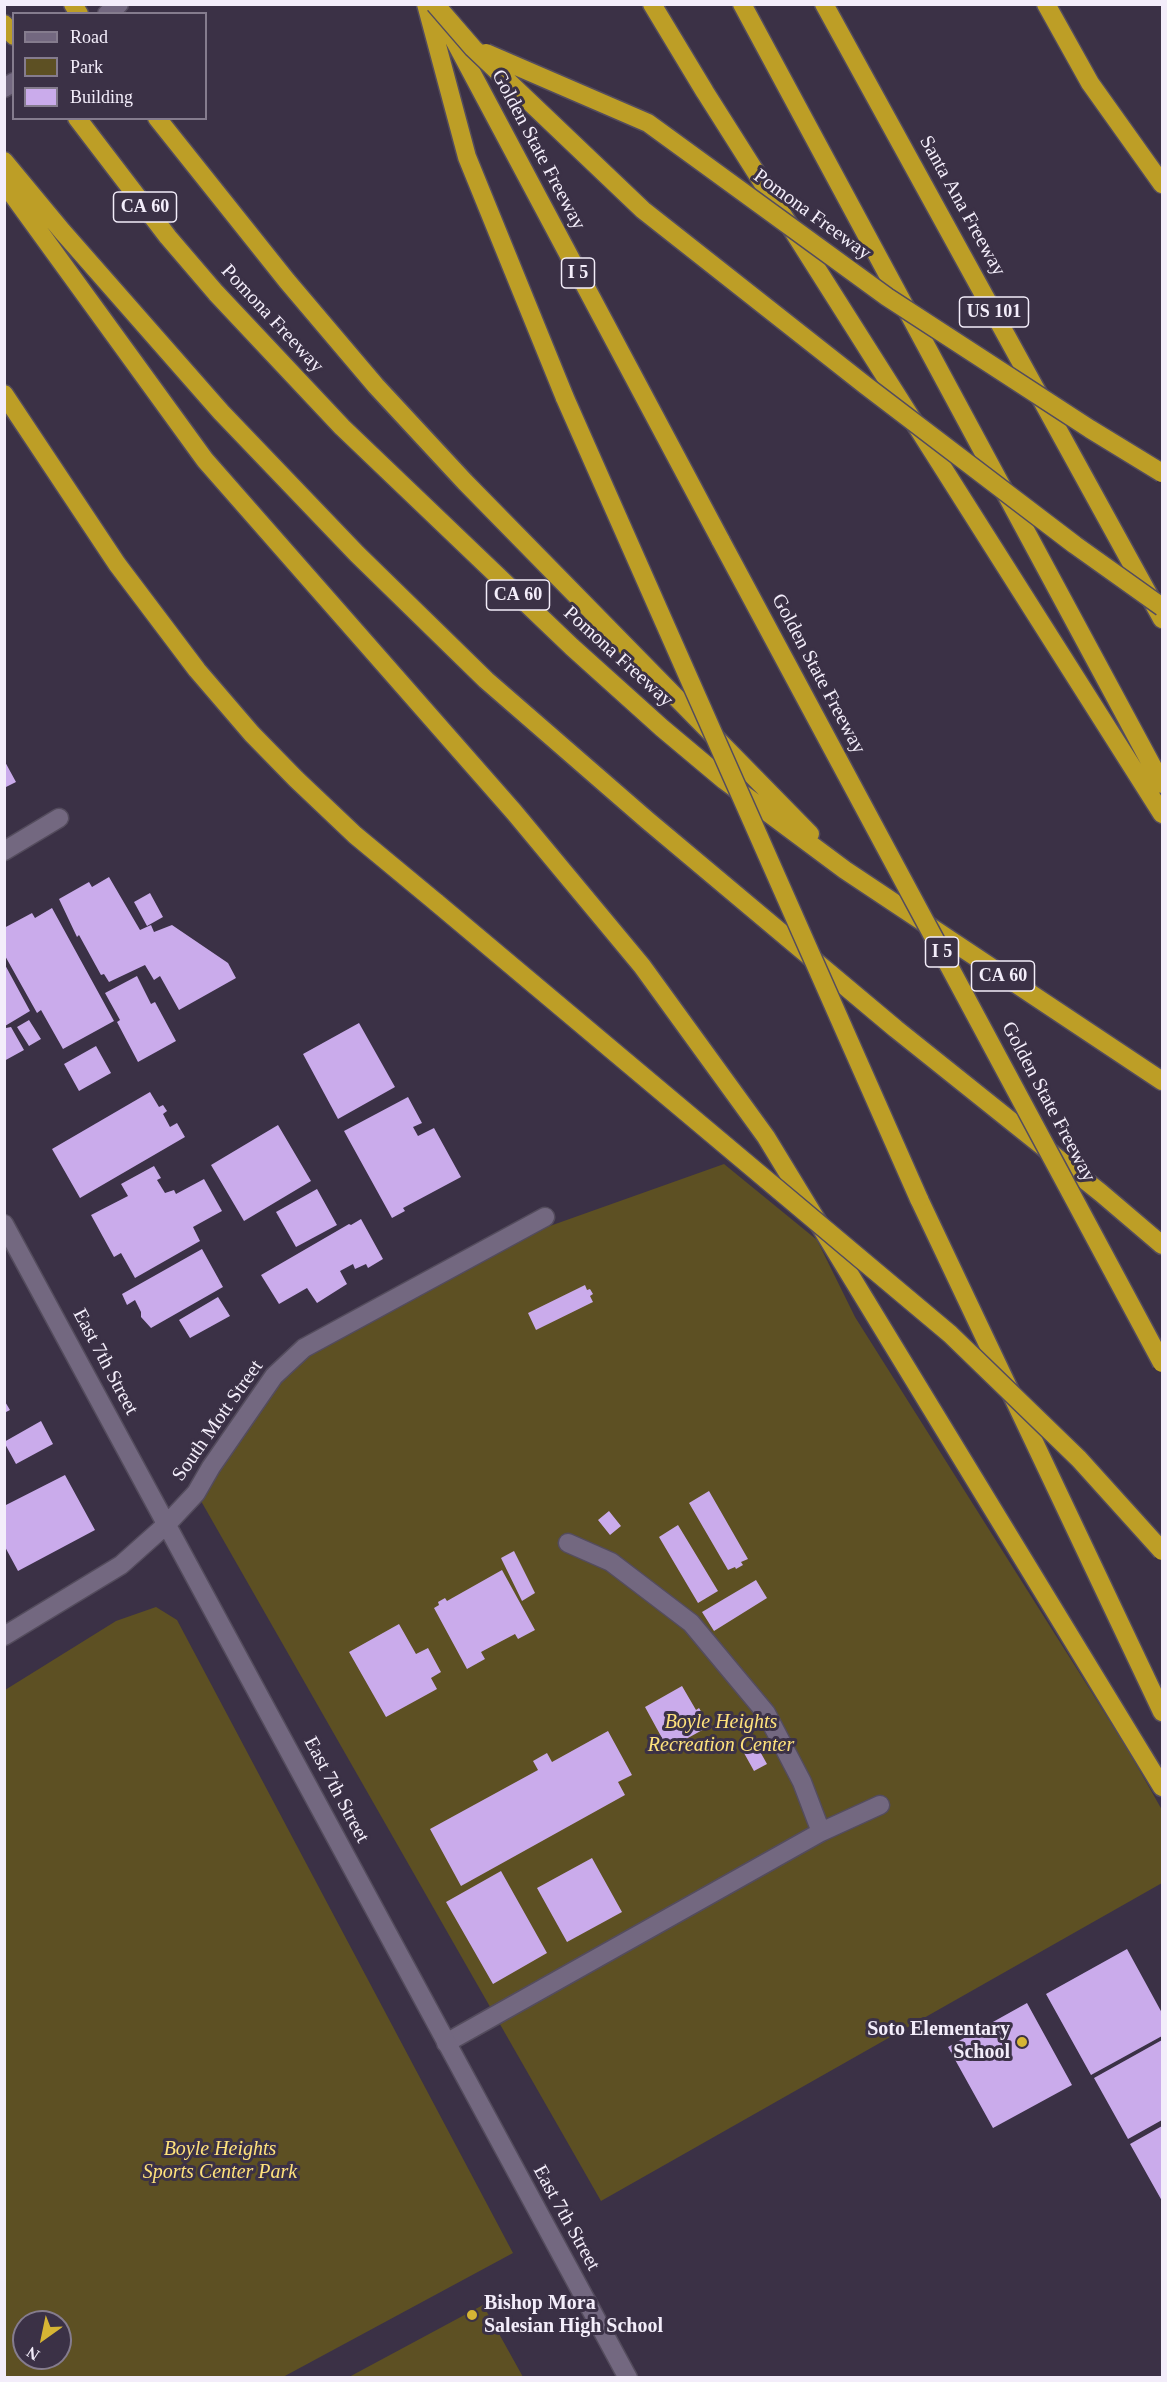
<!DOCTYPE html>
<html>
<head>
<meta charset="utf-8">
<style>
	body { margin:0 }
	#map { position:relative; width:1167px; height:2382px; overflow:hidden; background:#3b3146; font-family:Georgia,serif }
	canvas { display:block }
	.frame { position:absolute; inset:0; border:6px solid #f3edfa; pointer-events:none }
	.legend { position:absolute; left:12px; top:12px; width:195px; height:108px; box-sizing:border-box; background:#3b3146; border:2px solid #857c8e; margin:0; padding:8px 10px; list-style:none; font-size:18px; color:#f3edfa }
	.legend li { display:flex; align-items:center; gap:12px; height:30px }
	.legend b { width:30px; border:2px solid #857c8e }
	.north { position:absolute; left:12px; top:2310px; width:60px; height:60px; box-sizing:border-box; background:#3b3146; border:2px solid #857c8e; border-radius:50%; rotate:213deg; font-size:16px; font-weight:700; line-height:24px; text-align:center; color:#f3edfa }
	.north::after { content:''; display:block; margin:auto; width:21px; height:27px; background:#d6b534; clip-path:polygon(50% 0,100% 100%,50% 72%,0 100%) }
</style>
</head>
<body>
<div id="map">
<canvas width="1167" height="2382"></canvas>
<div class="frame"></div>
<ul class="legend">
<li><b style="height:8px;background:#736880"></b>Road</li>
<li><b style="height:16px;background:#5d5023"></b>Park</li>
<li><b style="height:16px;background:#caabeb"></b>Building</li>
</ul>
<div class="north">N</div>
</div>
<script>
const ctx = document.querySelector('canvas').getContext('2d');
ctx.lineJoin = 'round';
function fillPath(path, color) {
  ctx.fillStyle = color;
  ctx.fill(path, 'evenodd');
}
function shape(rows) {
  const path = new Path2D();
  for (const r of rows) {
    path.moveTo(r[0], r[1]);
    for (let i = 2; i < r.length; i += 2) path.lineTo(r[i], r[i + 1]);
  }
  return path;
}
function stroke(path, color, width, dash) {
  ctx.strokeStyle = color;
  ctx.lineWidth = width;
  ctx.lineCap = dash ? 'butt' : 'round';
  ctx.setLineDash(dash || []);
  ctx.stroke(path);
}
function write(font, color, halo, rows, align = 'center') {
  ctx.font = font + ' Georgia,serif';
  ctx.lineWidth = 6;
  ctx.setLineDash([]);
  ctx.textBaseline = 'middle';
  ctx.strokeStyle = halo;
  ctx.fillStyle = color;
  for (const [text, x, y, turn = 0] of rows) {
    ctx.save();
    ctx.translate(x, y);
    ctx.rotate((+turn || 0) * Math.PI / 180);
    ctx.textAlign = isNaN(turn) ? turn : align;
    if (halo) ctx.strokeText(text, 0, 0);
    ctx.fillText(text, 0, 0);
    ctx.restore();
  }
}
const green = shape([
	[724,1164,817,1240,855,1317,1128,1750,1162,1810,1162,1883,601,2201,201,1501,240,1437,282,1376,315,1351,547,1227],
	[156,1607,177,1620,513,2253,283,2377,5,2377,5,1690,116,1621],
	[24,2322,60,2322,60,2358,24,2358],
	[483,2305,523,2377,349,2377]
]);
const building = shape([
	[4,760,16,782,4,788],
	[109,877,140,930,151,925,154,932,172,925,228,963,236,978,179,1010,160,976,154,980,145,965,109,982,104,974,101,975,79,935,77,937,59,899,89,882,92,887],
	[150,893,163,917,147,926,134,902],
	[52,908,114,1021,63,1049,41,1010,37,1013,4,954,4,928,32,913,35,918],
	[4,963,30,1011,5,1026,6,1028,11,1027,24,1050,4,1061],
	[137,976,151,1004,155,1002,176,1041,138,1062,117,1022,120,1020,105,993],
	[29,1020,41,1039,29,1046,17,1027],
	[359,1023,395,1087,338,1119,303,1054],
	[96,1046,111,1073,79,1091,64,1064],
	[150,1092,159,1107,163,1105,167,1111,163,1114,170,1127,177,1123,185,1137,80,1198,52,1149],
	[408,1097,422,1123,413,1127,418,1136,434,1128,461,1177,403,1208,405,1211,392,1218,344,1131],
	[278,1125,311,1181,244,1221,211,1165],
	[154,1166,161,1178,157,1180,165,1193,174,1190,176,1194,204,1179,222,1211,193,1227,200,1241,135,1278,121,1253,114,1257,91,1215,128,1196,121,1184],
	[317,1189,337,1225,296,1247,276,1212],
	[361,1219,383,1259,368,1268,366,1264,355,1269,353,1264,340,1271,347,1284,317,1303,307,1288,279,1304,261,1275,349,1224,351,1225],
	[202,1249,223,1287,151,1328,141,1317,141,1312,135,1300,127,1305,122,1294],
	[585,1285,587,1290,590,1289,593,1294,590,1296,593,1302,536,1330,528,1313],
	[218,1297,230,1316,190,1338,179,1320],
	[4,1400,10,1410,4,1413],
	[41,1421,53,1444,16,1464,4,1442],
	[65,1475,95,1530,18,1571,4,1545,4,1506],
	[709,1491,748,1559,741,1562,743,1565,736,1569,735,1567,728,1570,689,1503],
	[609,1511,621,1526,610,1535,598,1520],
	[678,1525,718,1591,698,1603,659,1537],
	[514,1551,535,1593,522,1601,501,1558],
	[502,1570,535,1630,518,1639,515,1634,481,1652,485,1659,467,1669,434,1608,439,1605,438,1602,445,1598,447,1601],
	[756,1580,767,1598,714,1631,702,1612],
	[399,1624,416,1654,428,1648,441,1672,431,1678,437,1689,386,1717,349,1652],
	[682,1686,696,1710,699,1708,702,1713,699,1715,706,1728,668,1749,645,1707],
	[608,1731,632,1775,618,1782,625,1795,461,1886,430,1829,538,1770,533,1761,547,1753,552,1762],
	[757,1746,767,1764,754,1771,744,1753],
	[592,1858,622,1912,567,1942,537,1888],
	[501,1871,547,1953,493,1984,446,1902],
	[1127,1949,1162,2013,1162,2036,1091,2075,1046,1994],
	[1027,2003,1072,2085,993,2128,948,2047],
	[1162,2040,1162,2120,1128,2139,1094,2078],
	[1162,2126,1162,2201,1130,2144]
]);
const lane = shape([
	[568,1543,611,1562,691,1623,766,1713,802,1782,821,1832],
	[446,2043,821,1832,880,1805]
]);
const street = shape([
	[107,14,119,4],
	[4,88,14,82],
	[4,851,59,818],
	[4,1224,628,2378],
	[4,1636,121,1565,167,1524,196,1493,211,1467,274,1376,304,1348,545,1217]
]);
const highway = shape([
	[73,4,79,14],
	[426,4,467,157,565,398],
	[652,4,705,92,1162,814],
	[742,4,1162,784],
	[824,4,1162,619],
	[1046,4,1090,83,1162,184],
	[443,19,721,541],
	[4,24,14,36],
	[77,118,168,237,216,293,342,427,572,647,662,728,724,780,845,870,1162,1081],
	[157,118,287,281,376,386,465,482,810,834],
	[4,161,62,231,221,412,357,554,486,680,647,820,896,1029,1101,1193,1162,1245],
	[4,183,205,460,514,812,642,966,766,1137,1162,1787],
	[4,394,117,564,197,670,252,734,296,779,355,835,437,903],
	[919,1199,1162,1712]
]);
const highwayBridge = shape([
	[435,4,473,48,643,210,865,385,1075,545,1162,607],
	[486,53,648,123,887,297,1090,429,1162,473],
	[565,398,919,1199],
	[721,541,1162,1363],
	[437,903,950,1334,1079,1459,1162,1551]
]);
const markers = [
	[1022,2042,6,"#d6b534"],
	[472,2315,6,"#d6b534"]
];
const shields = [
	[145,207,63],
	[578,273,33],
	[994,312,69],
	[518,595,63],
	[942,952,33],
	[1003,976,63]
];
const shieldNames = [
	["CA 60",145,207],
	["I 5",578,273],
	["US 101",994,312],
	["CA 60",518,595],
	["I 5",942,952],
	["CA 60",1003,976]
];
const streetNames = [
	["Golden State Freeway",538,150,62],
	["Santa Ana Freeway",962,206,61],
	["Pomona Freeway",812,215,36],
	["Pomona Freeway",272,319,47],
	["Pomona Freeway",618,657,42],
	["Golden State Freeway",818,674,62],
	["Golden State Freeway",1048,1102,62],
	["East 7th Street",105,1362,62],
	["South Mott Street",218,1421,-55],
	["East 7th Street",336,1790,62],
	["East 7th Street",566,2218,61]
];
const parkNames = [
	["Boyle Heights",721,1723],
	["Recreation Center",721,1746],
	["Boyle Heights",220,2150],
	["Sports Center Park",220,2173]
];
const poiNames = [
	["Soto Elementary",1010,2030],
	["School",1010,2053],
	["Bishop Mora",484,2304,"left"],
	["Salesian High School",484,2327,"left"]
];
fillPath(green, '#5d5023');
fillPath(building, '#caabeb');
stroke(lane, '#544c5d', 21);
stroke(street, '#544c5d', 21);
stroke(highway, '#544c5d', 21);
stroke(lane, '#736880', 18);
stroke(street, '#736880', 18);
stroke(highway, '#bd9e26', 18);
stroke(highwayBridge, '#544c5d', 21, []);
stroke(highwayBridge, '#bd9e26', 18);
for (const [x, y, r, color] of markers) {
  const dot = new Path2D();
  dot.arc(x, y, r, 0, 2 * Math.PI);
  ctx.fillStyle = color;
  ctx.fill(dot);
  stroke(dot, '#3b3146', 2);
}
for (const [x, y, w] of shields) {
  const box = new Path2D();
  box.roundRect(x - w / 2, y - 15, w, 30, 4.5);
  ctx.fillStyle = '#3b3146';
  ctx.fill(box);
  stroke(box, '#f3edfa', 1.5);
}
write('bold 18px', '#f3edfa', null, shieldNames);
write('20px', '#f3edfa', '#3b3146', streetNames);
write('italic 20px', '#ffe27c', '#3b3146', parkNames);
write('bold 20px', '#f3edfa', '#3b3146', poiNames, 'right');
</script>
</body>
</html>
